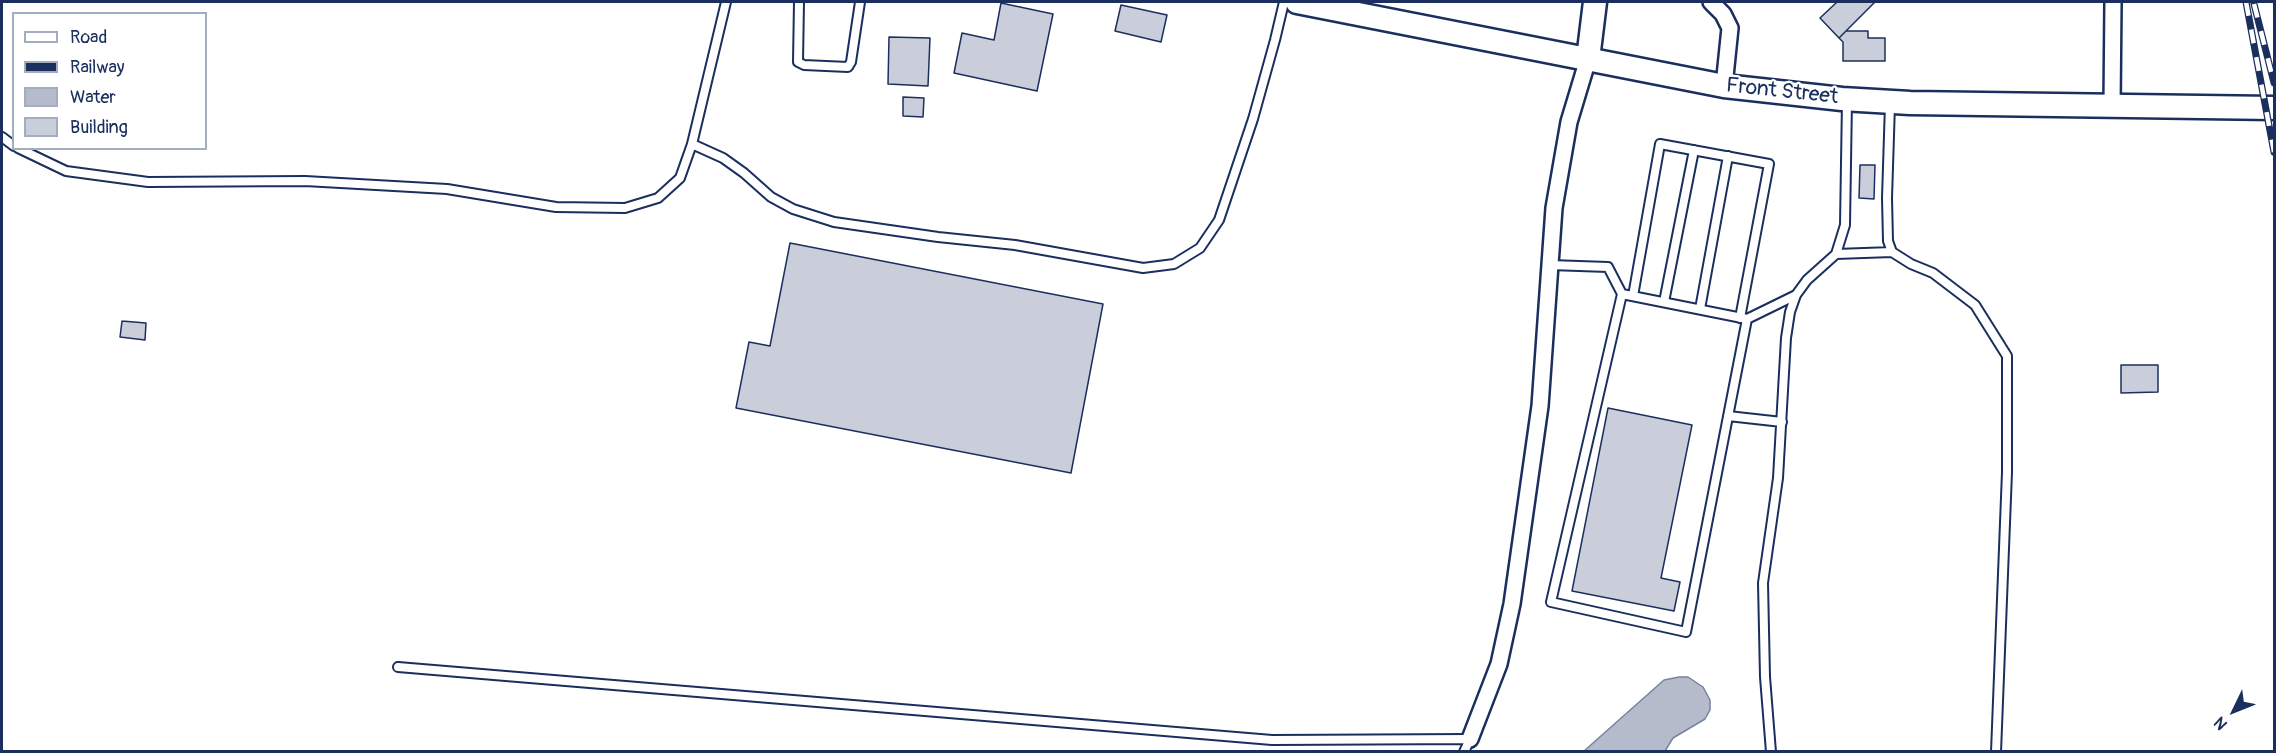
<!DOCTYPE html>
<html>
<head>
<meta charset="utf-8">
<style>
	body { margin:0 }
	#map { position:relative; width:2276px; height:753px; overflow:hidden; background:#fff; font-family:Pangolin,sans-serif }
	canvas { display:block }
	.frame { position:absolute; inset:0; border:3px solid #1b2f5e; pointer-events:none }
	.legend { position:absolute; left:12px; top:12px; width:195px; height:138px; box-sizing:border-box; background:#fff; border:2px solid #a4acbf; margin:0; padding:8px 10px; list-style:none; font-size:18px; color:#1b2f5e }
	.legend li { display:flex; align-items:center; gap:12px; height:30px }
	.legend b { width:30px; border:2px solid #a4acbf }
	.north { position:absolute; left:2204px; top:681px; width:60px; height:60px; -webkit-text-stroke:4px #fff; paint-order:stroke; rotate:227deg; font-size:16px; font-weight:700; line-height:24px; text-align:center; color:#1b2f5e }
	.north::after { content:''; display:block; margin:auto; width:21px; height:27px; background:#1b2f5e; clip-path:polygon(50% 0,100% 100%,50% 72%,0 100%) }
</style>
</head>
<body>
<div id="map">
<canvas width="2276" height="753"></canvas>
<div class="frame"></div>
<ul class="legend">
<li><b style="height:8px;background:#fff"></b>Road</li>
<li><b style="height:8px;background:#1b2f5e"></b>Railway</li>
<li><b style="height:16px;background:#b5bbca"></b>Water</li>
<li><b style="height:16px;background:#caceda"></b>Building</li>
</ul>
<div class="north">N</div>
</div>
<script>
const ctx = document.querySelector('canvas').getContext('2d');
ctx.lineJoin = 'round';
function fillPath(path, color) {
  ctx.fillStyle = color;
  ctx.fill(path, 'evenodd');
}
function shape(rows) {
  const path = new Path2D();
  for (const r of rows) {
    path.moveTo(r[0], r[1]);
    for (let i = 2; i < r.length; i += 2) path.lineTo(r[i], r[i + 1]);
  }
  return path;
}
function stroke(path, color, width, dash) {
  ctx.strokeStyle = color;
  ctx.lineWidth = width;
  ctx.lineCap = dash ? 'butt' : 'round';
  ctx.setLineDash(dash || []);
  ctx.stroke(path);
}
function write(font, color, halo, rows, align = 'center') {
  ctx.font = font + ' Pangolin,sans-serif';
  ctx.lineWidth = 4.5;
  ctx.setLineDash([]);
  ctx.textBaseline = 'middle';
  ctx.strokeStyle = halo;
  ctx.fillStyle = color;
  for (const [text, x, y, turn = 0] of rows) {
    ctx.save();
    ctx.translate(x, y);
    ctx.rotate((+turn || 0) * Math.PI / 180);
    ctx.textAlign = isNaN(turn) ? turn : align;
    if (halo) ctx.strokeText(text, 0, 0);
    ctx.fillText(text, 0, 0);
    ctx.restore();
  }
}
const water = shape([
	[1679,677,1688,677,1703,687,1710,700,1710,710,1705,719,1673,738,1665,751,1584,751,1664,680,1679,677]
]);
const building = shape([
	[1837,2,1875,2,1839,38,1820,18,1837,2],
	[1001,3,1053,14,1037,91,954,73,962,33,994,40,1001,3],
	[1121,5,1167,15,1161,42,1115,31,1121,5],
	[1846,31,1868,31,1868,38,1885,38,1885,61,1843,61,1843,42,1839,38,1846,31],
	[889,37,930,38,928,86,888,84,889,37],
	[903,97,924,98,923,117,903,116,903,97],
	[1860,165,1875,165,1874,199,1859,198,1860,165],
	[790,243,1103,304,1071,473,736,408,749,342,770,346,790,243],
	[122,321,146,323,145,340,120,337,122,321],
	[2121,365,2158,365,2158,392,2121,393,2121,365],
	[1608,408,1692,425,1661,578,1680,582,1674,611,1572,591,1608,408]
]);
const lane = shape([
	[799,2,798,62,804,65,848,67,851,62,860,2],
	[1890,104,1887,198,1888,241,1892,252],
	[2,137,14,146],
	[692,144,723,158,744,173,771,197,793,209,834,222,938,237,1015,245,1143,268,1174,264,1200,248,1219,220,1253,119,1275,40,1284,2],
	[18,148,66,171,148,182,305,181,447,189,556,207,625,208,658,198,680,178,692,144,726,2],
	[1836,254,1892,252,1911,264,1933,273,1975,305,2007,356,2007,472,1996,752],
	[1550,265,1608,267,1622,294,1747,319,1686,632,1551,602,1622,294],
	[1633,296,1660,144,1769,164,1740,318],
	[1664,302,1694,150],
	[1700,309,1728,156],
	[1747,319,1796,295],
	[1728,416,1782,422],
	[398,667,1272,740,1470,739,1464,752],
	[1771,752,1765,677,1763,583,1778,478,1786,338,1790,312,1796,295,1807,280,1836,254,1845,225,1847,101]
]);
const street = shape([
	[1711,2,1723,14,1730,28,1724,86],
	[2112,106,2113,2],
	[1470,739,1499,664,1512,604,1540,406,1554,208,1569,122,1588,59]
]);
const secondary = shape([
	[1297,2,1724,86,1842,99,1910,103,2274,108],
	[1588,59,1595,2]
]);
const rail = shape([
	[2246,2,2274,152],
	[2254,4,2274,83]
]);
const streetNames = [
	["Front Street",1782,92,6]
];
fillPath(water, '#b5bbca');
stroke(water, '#77839f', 1.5);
fillPath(building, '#caceda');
stroke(building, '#1b2f5e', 1.5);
stroke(lane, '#1b2f5e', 12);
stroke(street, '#1b2f5e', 20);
stroke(secondary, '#1b2f5e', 27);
stroke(lane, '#fff', 8);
stroke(street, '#fff', 15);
stroke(secondary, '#fff', 22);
stroke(rail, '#1b2f5e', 7);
stroke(rail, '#fff', 4.5, [14]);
write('21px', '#1b2f5e', '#fff', streetNames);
</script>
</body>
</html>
